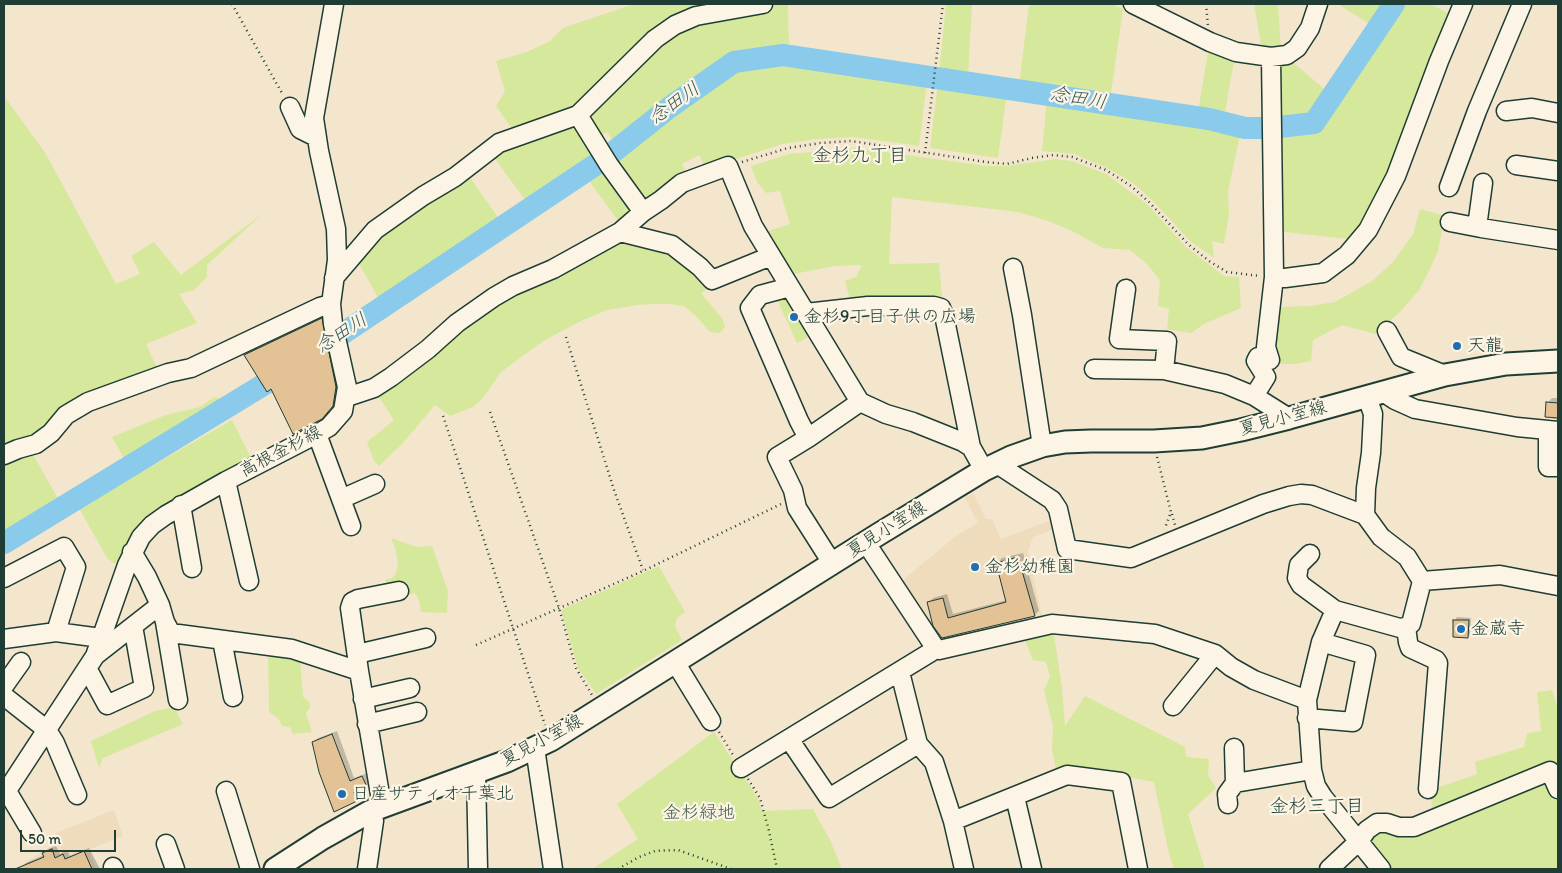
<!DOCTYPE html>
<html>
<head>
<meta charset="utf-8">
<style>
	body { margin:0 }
	#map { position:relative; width:1562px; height:873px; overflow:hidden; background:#f4e6cd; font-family:Itim,sans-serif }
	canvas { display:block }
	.frame { position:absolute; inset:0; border:5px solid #1f3d34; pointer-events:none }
	.scale { position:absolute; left:20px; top:830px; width:96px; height:22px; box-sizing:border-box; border:2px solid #1f3d34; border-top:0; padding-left:6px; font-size:15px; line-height:18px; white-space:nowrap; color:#1f3d34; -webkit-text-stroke:4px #fcf5e5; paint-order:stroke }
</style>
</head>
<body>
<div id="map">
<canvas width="1562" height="873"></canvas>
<div class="frame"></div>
<div class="scale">50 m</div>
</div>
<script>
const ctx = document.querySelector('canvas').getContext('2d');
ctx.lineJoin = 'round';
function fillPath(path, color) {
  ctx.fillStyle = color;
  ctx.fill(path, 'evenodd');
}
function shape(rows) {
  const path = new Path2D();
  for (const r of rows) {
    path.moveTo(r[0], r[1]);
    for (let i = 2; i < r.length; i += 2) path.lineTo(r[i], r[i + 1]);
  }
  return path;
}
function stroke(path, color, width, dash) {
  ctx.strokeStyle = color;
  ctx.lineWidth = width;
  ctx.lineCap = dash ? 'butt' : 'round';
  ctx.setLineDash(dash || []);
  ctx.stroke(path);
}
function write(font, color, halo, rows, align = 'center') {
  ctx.font = font + ' Itim,"Klee One",sans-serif';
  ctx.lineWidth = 4.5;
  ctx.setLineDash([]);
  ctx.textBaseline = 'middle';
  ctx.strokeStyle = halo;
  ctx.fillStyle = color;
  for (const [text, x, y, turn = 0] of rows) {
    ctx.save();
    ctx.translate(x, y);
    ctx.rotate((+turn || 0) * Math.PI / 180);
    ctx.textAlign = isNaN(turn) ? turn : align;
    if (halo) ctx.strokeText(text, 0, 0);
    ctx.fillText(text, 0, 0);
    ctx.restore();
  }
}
const built = shape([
	[973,493,986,519,992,519,1001,539,1056,518,1059,528,1033,537,1028,551,1043,621,942,648,899,583,956,536,978,523,965,498],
	[114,810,123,836,89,850,96,869,15,869,59,841,56,833]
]);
const green = shape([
	[634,4,659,5,750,4,695,14,576,113,514,132,496,106,505,91,496,61,527,52,550,41,563,28],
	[774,4,788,4,789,51,727,61,668,103,617,147,607,132,597,139,582,117,676,29],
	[946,4,972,4,968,77,939,74],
	[1029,4,1111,4,1123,9,1110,100,1019,86],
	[1254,4,1278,4,1281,50,1262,50],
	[1338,4,1389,4,1374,27],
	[1400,4,1431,4,1449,14,1390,175,1365,228,1348,239,1276,231,1274,131,1318,124],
	[1209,46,1235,56,1224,117,1198,112],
	[784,58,927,80,919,146,853,137,817,139,782,144,706,169,699,155,682,164,687,175,646,203,610,160,670,112,733,68],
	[1288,58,1329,93,1312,119,1273,124,1274,62],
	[938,83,1007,93,998,158,930,148],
	[4,96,46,154,116,284,140,274,131,256,154,242,181,275,262,214,207,265,207,277,194,290,179,294,197,323,146,344,160,374,50,428,4,449],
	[1047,99,1207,123,1241,131,1228,191,1229,215,1224,244,1212,241,1214,258,1191,242,1151,199,1133,183,1107,168,1074,154,1042,151],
	[575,120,599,155,532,209,492,155],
	[855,148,987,166,1007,166,1055,159,1072,161,1106,174,1147,204,1186,247,1224,276,1239,277,1241,308,1204,324,1191,333,1167,329,1169,309,1158,306,1160,280,1146,263,1130,250,1103,248,1072,231,1048,221,1018,212,892,197,889,264,939,263,942,296,941,303,851,303,845,281,856,277,862,265,835,266,788,275,762,233,790,224,780,191,766,193,757,182,751,166,789,154],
	[605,165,635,213,621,225,587,178],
	[468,175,505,227,386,312,357,260,375,235],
	[1420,209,1445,216,1438,251,1430,269,1419,290,1400,312,1375,334,1342,325,1313,340,1311,361,1295,364,1274,364,1271,307,1310,306,1335,302,1372,281,1393,262,1413,234],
	[622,236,672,250,698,271,708,289,701,293,722,318,725,327,720,333,710,332,697,317,684,306,670,304,654,304,637,305,607,310,581,321,545,340,524,355,501,372,483,398,473,407,450,416,435,405,402,444,379,466,374,461,367,442,394,420,376,392,475,314],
	[782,297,791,299,814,334,797,343,777,300],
	[252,379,262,394,129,468,112,437,166,415,200,407,214,397,234,400,250,389],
	[232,420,252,460,173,500,152,515,115,564,107,558,79,508],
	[32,453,64,509,4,543,4,464,8,461],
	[391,538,417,547,432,546,448,591,447,613,421,612,419,600,415,593,404,596,389,590,385,580,392,578,396,573,398,564,395,547],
	[659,566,685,612,677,618,675,626,682,640,596,694,578,668,561,610],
	[1053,628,1062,688,1065,726,1085,696,1185,747,1186,757,1209,759,1208,775,1216,788,1188,814,1205,869,1174,869,1169,854,1154,782,1111,774,1057,775,1052,749,1053,726,1044,690,1050,676,1046,662,1033,660,1024,638],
	[268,653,300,658,303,697,309,701,310,707,306,714,312,732,293,734,290,727,282,726,278,718,269,712],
	[1552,690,1558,709,1558,765,1432,818,1431,790,1477,774,1475,762,1524,747,1527,733,1541,731,1537,692],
	[174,707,183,724,103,758,99,768,91,741,155,711],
	[714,732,758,798,762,811,813,809,831,842,842,869,592,869,638,839,617,804],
	[1549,778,1558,797,1558,869,1386,869,1366,843,1375,833]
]);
const shadow = shape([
	[328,313,342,380,339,399,328,411,271,388,246,355,252,349],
	[1552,398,1558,398,1558,420,1546,416,1547,403],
	[1023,553,1039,611,1034,615,942,637,928,603,933,598,947,594,953,614,1007,600,997,563,1002,558],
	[1457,617,1471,618,1470,634,1468,637,1455,620],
	[337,731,354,778,367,773,370,782,366,786,359,789,361,796,357,800,335,811,314,742,318,738],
	[56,846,60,854,67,850,70,856,89,848,100,869,23,869,22,867,26,863,44,855,44,854,48,849]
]);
const river = shape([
	[319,348,336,338,607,157,670,107,734,62,783,55,1209,119,1245,128,1270,128,1314,123,1394,4],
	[4,543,268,382,287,366]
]);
const building = shape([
	[322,318,336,387,333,406,322,419,293,434,271,389,267,392,244,355,322,318],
	[1546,402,1558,403,1558,418,1545,417,1546,402],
	[1018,557,1035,616,942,638,933,626,927,602,943,598,948,618,1006,602,996,563,1018,557],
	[1453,620,1469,620,1468,638,1453,637,1453,620],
	[332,734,350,781,362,776,367,787,354,792,357,801,334,812,319,772,312,742,332,734],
	[52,849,55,858,63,854,65,859,84,851,92,869,15,869,44,857,42,853,52,849]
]);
const path = shape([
	[232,4,283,95],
	[1206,4,1208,26],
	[925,153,943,4],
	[742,162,788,148,821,143,851,141,986,162,1007,164,1032,158,1053,155,1072,157,1106,170,1131,186,1149,202,1188,244,1209,261,1227,272,1260,276],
	[566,337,614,490,643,570],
	[490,412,559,608,576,668,592,695],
	[443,416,545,725],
	[1157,457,1171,512,1165,528],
	[1172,514,1175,525],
	[476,645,643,571,781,504],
	[719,732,733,755],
	[748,779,760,798,769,831,777,869],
	[618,869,639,857,655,851,678,850,731,869]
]);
const minor = shape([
	[1133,4,1210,42,1236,52,1271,57,1287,55,1297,48,1310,28,1318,4],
	[290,107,300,129,316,137],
	[1506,111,1532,108,1558,113],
	[578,115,609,165,643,212],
	[1516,165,1558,171],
	[1449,187,1477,111,1522,4],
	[1450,222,1481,228,1558,240],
	[1477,227,1483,183],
	[620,232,672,245,700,267,712,280,771,256],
	[1013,268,1022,315,1042,446],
	[1274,277,1285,278,1323,273,1347,255,1368,230,1396,176,1439,61,1463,4],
	[334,278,375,230,423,196,455,177,499,143,578,115,655,39,675,25,696,16,763,4],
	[790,287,760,295,750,308,799,421,808,438],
	[1126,289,1119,339,1167,341,1164,370],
	[806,313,868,306,934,306,941,308,944,315,971,447],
	[1387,331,1401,357,1445,375],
	[1094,369,1164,370,1225,384,1254,396,1289,418],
	[1383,392,1395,400,1415,409,1517,427,1558,431],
	[1254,396,1266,377,1256,361,1258,357,1270,360,1266,347,1274,277,1271,57],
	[347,397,374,388,391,377,428,349,457,323,494,297,513,286,553,269,620,232,643,212,661,200,682,183,728,166,753,226,860,402,886,414,913,422,963,442,971,447,984,470],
	[1367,397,1373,414,1371,453,1366,488,1365,515,1381,537,1407,557,1422,581],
	[1548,430,1548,467,1558,467],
	[317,434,351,526],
	[4,455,18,449,36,444,51,433,66,415,88,402,168,373,191,368,320,307,331,304],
	[997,464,1052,500,1058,509,1067,549,1131,558,1263,504,1289,496,1301,494,1312,495,1365,515],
	[226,481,249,581],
	[341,499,375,484],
	[181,505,192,568],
	[866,543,936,649,939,650,1052,624,1155,634,1215,654,1231,667,1254,680,1307,700],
	[132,552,147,577,160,605,165,622,171,633,292,649,359,671,382,806],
	[1310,554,1299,565,1297,578,1301,585,1335,610],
	[832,563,797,508,793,490,777,457,808,438,860,402],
	[4,578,64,547,76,567,56,632],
	[165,622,178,700],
	[1406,627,1408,642,1410,648,1436,660,1438,663,1428,789],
	[4,639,56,632,101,638],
	[222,640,233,697],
	[357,654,426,638],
	[96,655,160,605],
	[675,662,711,721],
	[87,668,107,705,144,688,133,626],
	[359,671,350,608,352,602,358,599,399,591],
	[900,672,918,744,934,762,953,821,964,869],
	[4,686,21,662],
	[4,696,47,730,55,743,77,795],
	[363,699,410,688],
	[1173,706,1215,654],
	[1307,718,1353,722,1366,655,1321,642],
	[367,724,417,712],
	[789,739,829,798,918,744],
	[535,748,553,869],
	[741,768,936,649],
	[476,773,478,869],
	[1235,783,1312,770],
	[7,791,32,833],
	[226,791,250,869],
	[4,795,95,656,127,565,141,537,152,525,166,515,226,481,317,434,329,427,343,411,347,387,333,324,331,304,337,260,336,229,319,151,314,118,334,4],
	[1015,797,1032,869],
	[1228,804,1227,794,1235,783,1234,748],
	[953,821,1067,775,1121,782,1138,869],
	[166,844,175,869],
	[113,867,114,869],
	[367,869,374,821,371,811],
	[1329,869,1359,841,1367,830,1377,823,1387,823,1399,827,1414,827,1550,771,1558,789],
	[1381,869,1323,797,1316,786,1312,770,1307,700,1321,642,1335,610,1400,628,1406,627,1411,624,1422,581,1500,575,1558,586]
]);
const major = shape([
	[275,869,323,838,371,811,507,761,551,740,879,534,984,470,1011,457,1042,446,1065,442,1091,441,1154,441,1202,438,1241,430,1289,418,1445,375,1506,364,1558,361]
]);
const markers = [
	[794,317,5,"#1f6fb2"],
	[1457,346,5,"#1f6fb2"],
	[975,567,5,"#1f6fb2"],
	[1461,629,5,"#1f6fb2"],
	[342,794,5,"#1f6fb2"]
];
const poiNames = [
	["金杉9丁目子供の広場",804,317],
	["天龍",1467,346],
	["金杉幼稚園",985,567],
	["金蔵寺",1471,629],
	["日産サティオ千葉北",352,794]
];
const streetNames = [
	["夏見小室線",1283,419,-15],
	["高根金杉線",281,452,-28],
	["夏見小室線",887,530,-32],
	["夏見小室線",542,741,-28]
];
const parkNames = [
	["金杉緑地",699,813]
];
const waterNames = [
	["念田川",1078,99,9],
	["念田川",675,104,-36],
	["念田川",342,334,-33]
];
const neighbourhoodNames = [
	["金杉九丁目",860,156],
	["金杉三丁目",1317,807]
];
fillPath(built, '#efdcbc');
fillPath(green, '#d5e89c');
fillPath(shadow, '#0003');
stroke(river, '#8acaeb', 22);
fillPath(building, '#e3c396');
stroke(building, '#1f3d34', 1);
stroke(minor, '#1f3d34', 21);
stroke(major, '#1f3d34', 25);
stroke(path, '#1f3d34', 2.5, [1, 4]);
stroke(minor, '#fcf5e5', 18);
stroke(major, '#fcf5e5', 21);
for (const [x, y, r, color] of markers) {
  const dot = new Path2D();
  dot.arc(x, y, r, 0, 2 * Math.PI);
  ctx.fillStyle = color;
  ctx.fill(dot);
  stroke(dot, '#fcf5e5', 2);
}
write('18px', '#1f3d34', '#fcf5e5', poiNames, 'left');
write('18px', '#1f3d34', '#fcf5e5', streetNames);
write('18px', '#435f49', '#fcf5e5', parkNames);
write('italic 19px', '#345959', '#fcf5e5', waterNames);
write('19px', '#1f3d34', '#fcf5e5', neighbourhoodNames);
</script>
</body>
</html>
